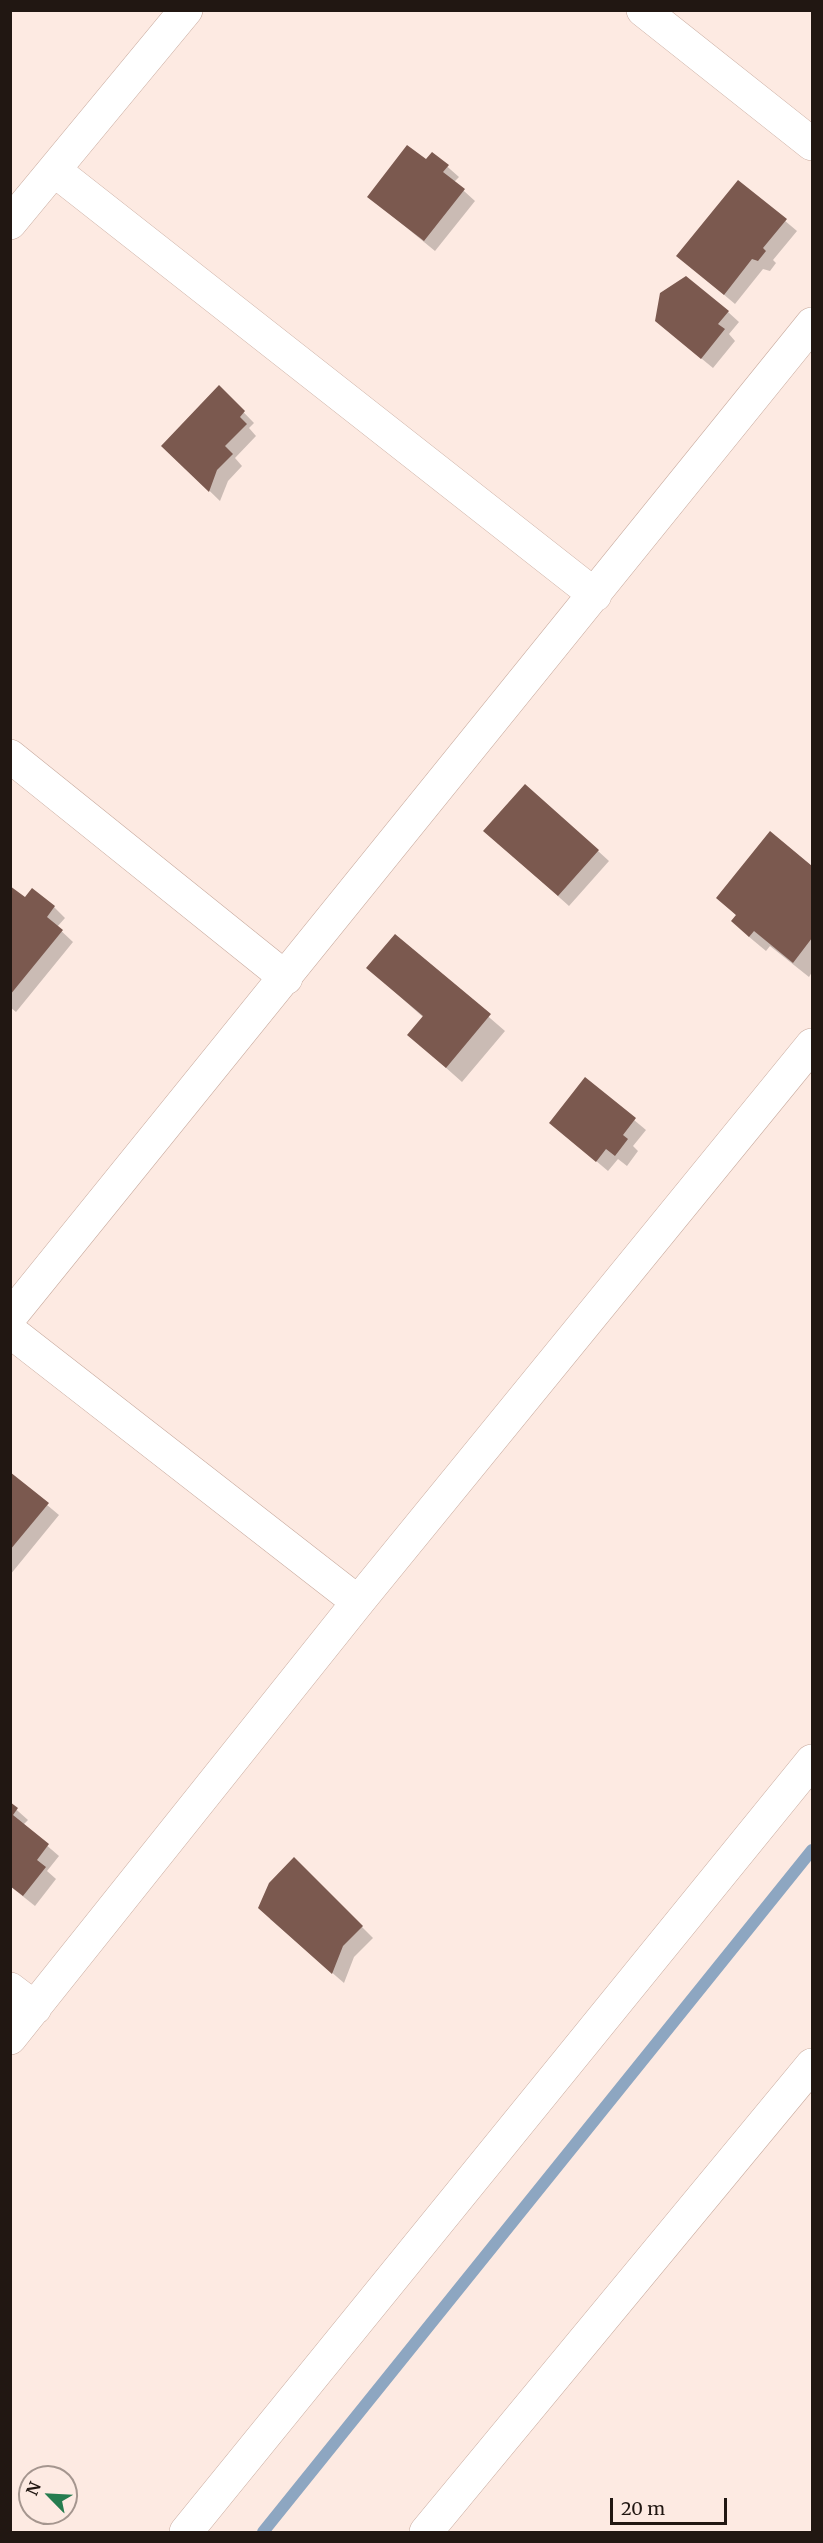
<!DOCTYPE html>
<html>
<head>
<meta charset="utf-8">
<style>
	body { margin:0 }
	#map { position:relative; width:823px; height:2543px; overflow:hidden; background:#fdeae2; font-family:Merriweather,serif }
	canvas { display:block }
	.frame { position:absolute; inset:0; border:12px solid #211712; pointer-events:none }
	.north { position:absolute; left:18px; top:2465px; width:60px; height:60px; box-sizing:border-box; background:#fdeae2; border:2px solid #a5968f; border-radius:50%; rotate:294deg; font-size:16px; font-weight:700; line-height:24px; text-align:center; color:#211712 }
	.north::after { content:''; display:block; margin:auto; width:21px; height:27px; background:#267c4f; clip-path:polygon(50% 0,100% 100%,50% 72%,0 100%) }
	.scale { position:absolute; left:610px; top:2498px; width:117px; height:27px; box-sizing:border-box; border:3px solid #211712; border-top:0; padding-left:8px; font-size:18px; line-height:21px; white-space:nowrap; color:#211712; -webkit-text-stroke:4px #fdeae2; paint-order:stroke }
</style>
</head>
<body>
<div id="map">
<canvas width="823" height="2543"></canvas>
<div class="frame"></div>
<div class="north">N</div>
<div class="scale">20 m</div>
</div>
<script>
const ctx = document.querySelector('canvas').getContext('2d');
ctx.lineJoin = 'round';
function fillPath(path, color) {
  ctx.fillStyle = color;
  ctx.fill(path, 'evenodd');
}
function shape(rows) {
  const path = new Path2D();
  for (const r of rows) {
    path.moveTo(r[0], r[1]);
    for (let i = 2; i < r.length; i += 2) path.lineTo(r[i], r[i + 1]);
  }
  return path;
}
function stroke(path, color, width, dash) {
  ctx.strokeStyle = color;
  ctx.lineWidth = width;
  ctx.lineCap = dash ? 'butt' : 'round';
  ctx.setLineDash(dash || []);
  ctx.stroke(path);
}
const shadow = shape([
	[433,154,459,177,454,182,475,201,435,251,369,197,427,162],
	[739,182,797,231,773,260,776,263,770,271,763,269,735,304,678,256],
	[728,312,739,322,729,334,735,341,713,368,656,321],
	[219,387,254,423,249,428,256,436,235,458,242,466,228,481,220,501,163,446],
	[770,834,812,868,812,972,809,977,770,946,766,951,748,936,737,916,718,898],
	[496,841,598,851,609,861,569,906],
	[10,889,25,899,54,907,65,918,57,927,73,942,16,1012,10,1007],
	[395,936,505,1031,462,1082,409,1035,424,1018,368,968],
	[585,1079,646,1130,633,1146,638,1151,627,1166,618,1159,608,1171,551,1123],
	[10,1474,59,1515,10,1575],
	[10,1804,28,1820,23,1825,59,1856,47,1871,56,1879,35,1906,10,1886],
	[294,1859,373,1938,354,1957,344,1983,270,1919]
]);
const stream = shape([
	[263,2532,812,1850]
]);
const building = shape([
	[407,145,426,159,432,152,449,165,443,172,465,189,424,241,367,197],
	[738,180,787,219,763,248,766,251,758,261,752,259,724,295,676,256],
	[686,276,729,311,718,324,725,329,701,359,655,321,660,293],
	[219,385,245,411,240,417,247,424,225,446,233,454,217,470,209,492,161,446],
	[525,784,599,850,558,896,483,831],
	[770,831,812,866,812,938,793,963,754,931,749,937,731,921,736,915,716,898],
	[10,886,25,897,32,888,55,906,47,917,63,930,10,995],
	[395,934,491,1014,446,1068,407,1035,423,1016,366,968],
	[585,1077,636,1118,623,1135,628,1139,615,1156,606,1149,596,1162,549,1123],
	[10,1472,49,1503,10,1550],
	[10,1802,18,1808,13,1815,49,1844,37,1860,46,1867,23,1896,10,1886],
	[294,1857,363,1926,343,1946,332,1974,258,1908,269,1883]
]);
const minor = shape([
	[643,10,812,144],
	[54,170,595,595],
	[10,223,186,10],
	[10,756,286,978],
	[10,1317,812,324],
	[10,1331,358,1602],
	[10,1989,35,2008],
	[10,2038,358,1602,812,1045],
	[186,2532,812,1761],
	[426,2532,812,2065]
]);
fillPath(shadow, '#0003');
stroke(stream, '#8da6c1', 12);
fillPath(building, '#7b594f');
stroke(minor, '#c7a99d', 34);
stroke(minor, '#fff', 33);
</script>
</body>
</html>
